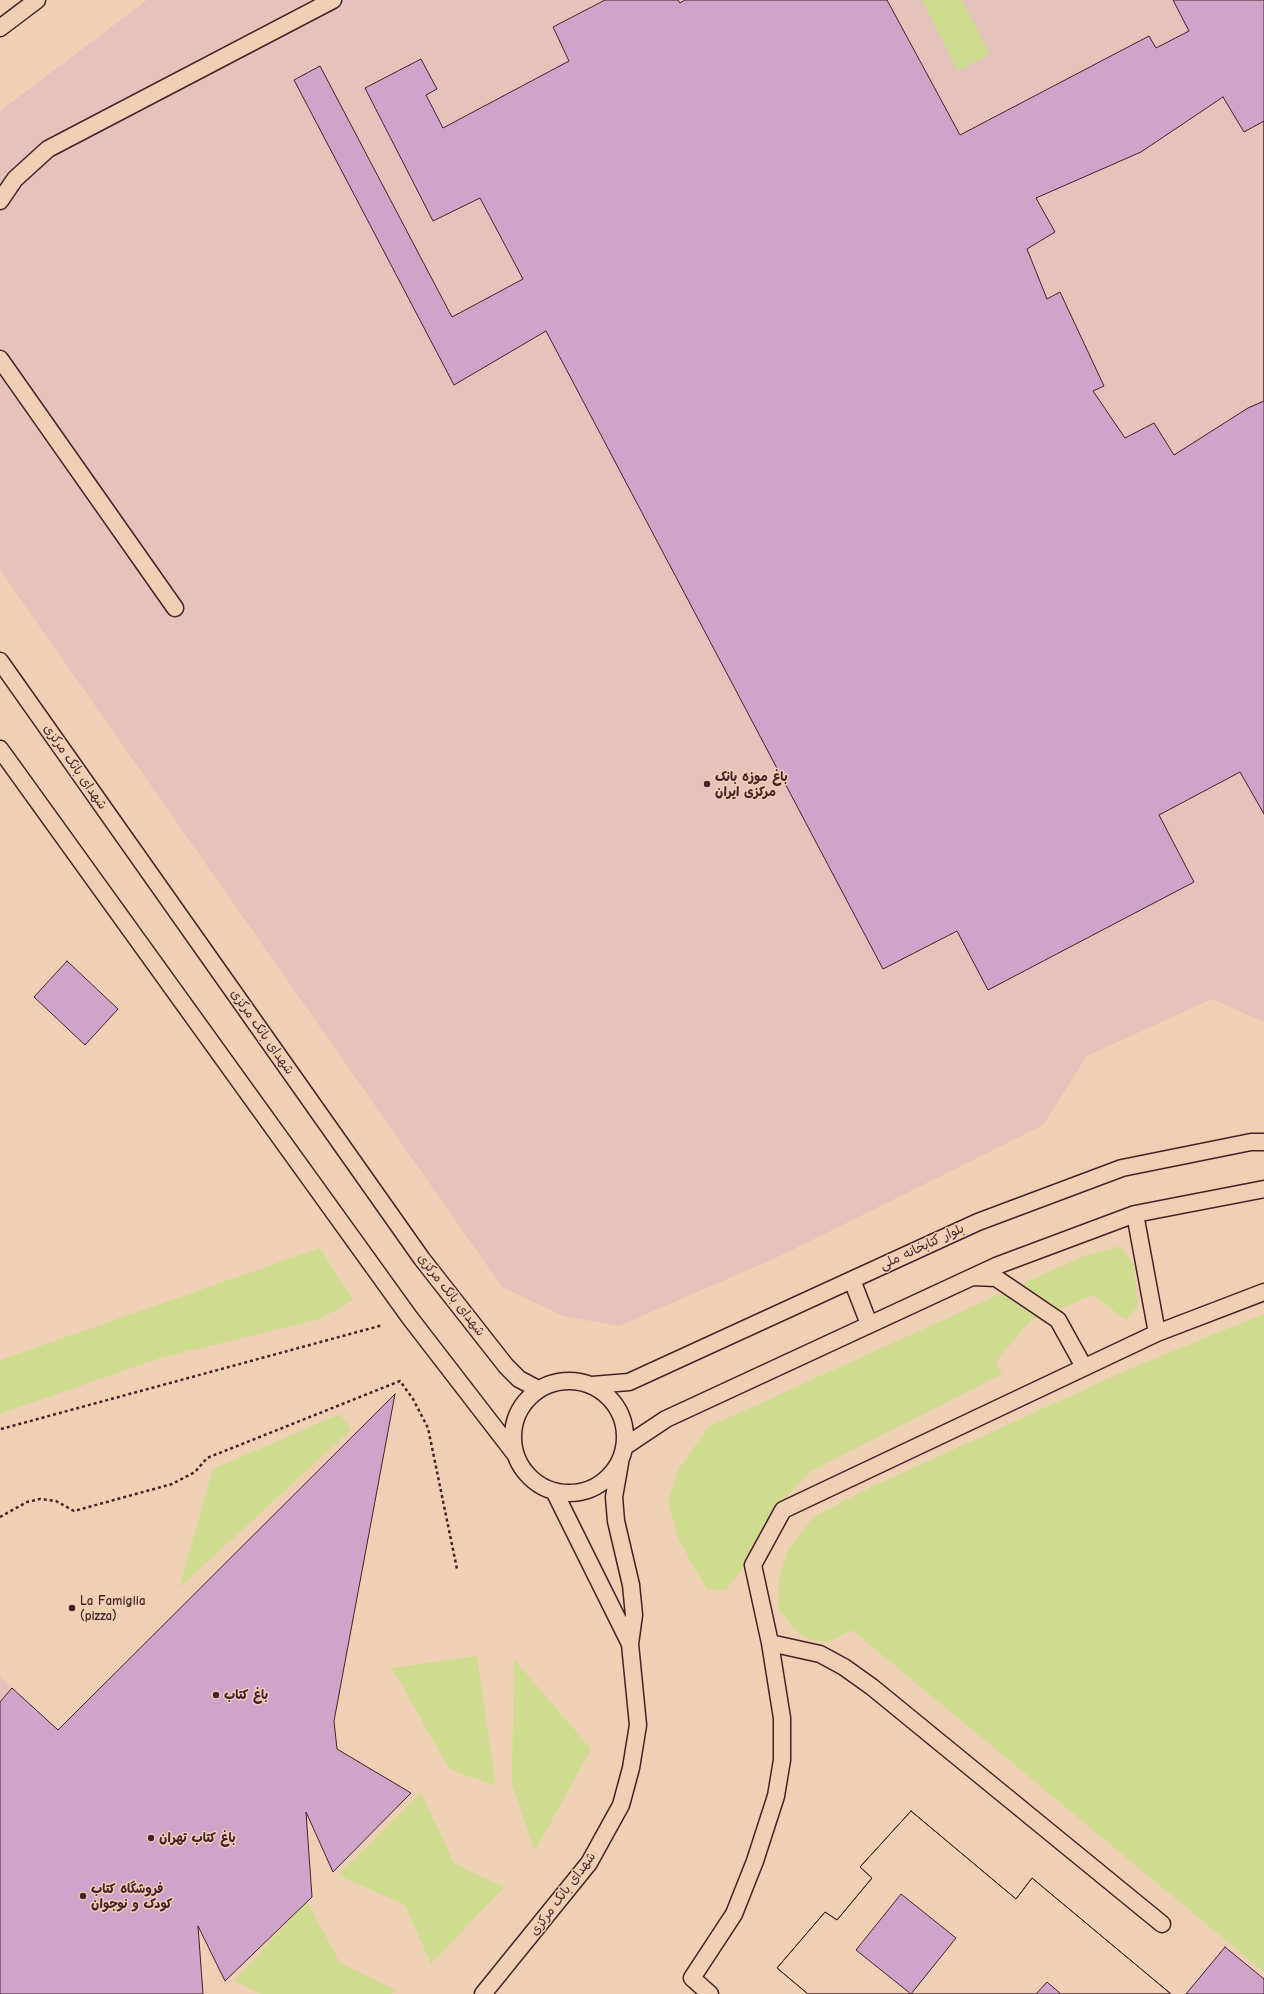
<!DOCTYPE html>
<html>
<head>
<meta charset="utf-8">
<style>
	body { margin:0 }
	canvas { display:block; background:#eed0b4 }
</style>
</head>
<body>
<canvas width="1264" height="1994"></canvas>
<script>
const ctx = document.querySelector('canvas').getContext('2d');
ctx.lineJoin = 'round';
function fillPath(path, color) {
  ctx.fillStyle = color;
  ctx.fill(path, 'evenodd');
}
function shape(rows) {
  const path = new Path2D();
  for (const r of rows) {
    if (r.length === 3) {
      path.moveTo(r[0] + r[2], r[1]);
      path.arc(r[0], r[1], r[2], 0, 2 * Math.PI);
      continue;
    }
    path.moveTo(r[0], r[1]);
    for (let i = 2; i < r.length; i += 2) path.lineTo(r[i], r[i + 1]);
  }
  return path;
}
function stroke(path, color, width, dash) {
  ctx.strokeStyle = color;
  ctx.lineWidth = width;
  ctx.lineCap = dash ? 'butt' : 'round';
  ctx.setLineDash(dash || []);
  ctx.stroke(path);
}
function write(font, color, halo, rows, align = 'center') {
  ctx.font = font + ' "Comic Neue","Playpen Sans Arabic",sans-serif';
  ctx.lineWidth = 3;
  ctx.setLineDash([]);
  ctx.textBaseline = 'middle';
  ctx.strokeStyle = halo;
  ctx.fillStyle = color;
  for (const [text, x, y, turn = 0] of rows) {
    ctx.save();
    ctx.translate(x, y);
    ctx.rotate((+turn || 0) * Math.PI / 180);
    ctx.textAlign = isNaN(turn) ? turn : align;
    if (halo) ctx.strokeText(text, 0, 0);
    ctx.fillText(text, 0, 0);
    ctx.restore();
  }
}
const built = shape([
	[147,0,1264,0,1264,1022,1212,999,1087,1056,1043,1125,780,1256,619,1326,563,1316,502,1287,0,570,0,111],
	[0,1675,12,1688,0,1702]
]);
const green = shape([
	[922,0,962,0,990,54,958,71],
	[1121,1246,1134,1265,1138,1306,1126,1320,1093,1295,1030,1321,996,1362,1002,1374,810,1472,784,1500,744,1567,725,1591,707,1589,679,1541,668,1501,679,1469,708,1427,1086,1255],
	[320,1248,353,1300,320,1319,160,1358,0,1414,0,1360],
	[1264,1314,1264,1972,852,1630,828,1642,810,1640,794,1629,778,1608,779,1578,788,1550,813,1517,865,1490,1136,1366],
	[340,1414,351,1430,179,1588,213,1469],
	[477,1656,496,1786,449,1769,392,1668],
	[514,1659,591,1749,535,1851,512,1785],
	[421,1792,454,1863,504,1887,431,1964,405,1905,338,1875],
	[307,1901,340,1963,396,1990,392,1994,261,1994,234,1981]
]);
const building = shape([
	[605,0,678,0,680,3,685,0,887,0,960,135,1149,36,1156,48,1189,31,1173,0,1264,0,1264,814,1240,772,1159,815,1194,882,988,990,957,931,883,969,546,331,454,385,294,80,320,66,452,317,523,279,480,198,433,221,365,88,421,59,437,89,426,95,443,128,569,61,553,27,605,0],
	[1223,97,1244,132,1264,121,1264,401,1248,408,1174,455,1154,423,1125,438,1093,391,1104,386,1060,292,1047,299,1027,249,1055,232,1036,198,1141,152,1223,97],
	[67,961,118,1009,85,1045,34,997,67,961],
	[395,1394,334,1721,337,1749,411,1793,333,1872,306,1812,312,1897,225,1981,198,1926,203,1994,0,1994,0,1702,12,1688,58,1730,395,1394],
	[911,1811,1016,1899,1032,1878,1171,1994,1061,1994,1047,1982,1036,1994,911,1994,956,1938,901,1894,856,1950,911,1994,808,1994,777,1968,825,1912,837,1920,872,1878,860,1867,911,1811],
	[911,1811,1016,1899,1032,1878,1171,1994,808,1994,777,1968,825,1912,837,1920,872,1878,860,1867,911,1811],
	[1225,1947,1264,1979,1264,1994,1186,1994,1225,1947]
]);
const path = shape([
	[1,1429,383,1325],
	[0,1517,27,1502,40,1499,56,1501,74,1511,172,1484,195,1472,207,1458,400,1381,413,1399,428,1428,457,1569]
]);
const service = shape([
	[0,28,37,0],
	[0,201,15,179,48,149,333,0],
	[0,359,175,608],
	[0,661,422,1259,506,1366,519,1379,538,1389],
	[0,749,410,1318,515,1454],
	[973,1277,996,1278,1058,1320,1084,1367],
	[852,1280,869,1324],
	[1157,1333,1264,1292],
	[569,1437,56],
	[592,1385,629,1382,978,1222,1122,1168,1251,1142,1264,1142],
	[624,1447,666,1419,996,1266,1135,1214,1264,1189],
	[620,1463,614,1497,616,1521,631,1585,634,1615,630,1644],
	[770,1643,820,1654,844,1667,872,1687,1162,1924],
	[483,1994,589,1863,621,1805,631,1768,638,1725,630,1644,554,1491],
	[710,1994,692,1978,734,1914,755,1861,776,1796,782,1760,782,1718,770,1643,753,1565,783,1510,1157,1333,1135,1214]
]);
const markers = [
	[707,784,4,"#4a1f2b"],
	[72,1608,4,"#4a1f2b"],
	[216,1695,4,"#4a1f2b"],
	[151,1838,4,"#4a1f2b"],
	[83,1896,4,"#4a1f2b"]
];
const streetNames = [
	["شهدای بانک مرکزی",75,767,55],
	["شهدای بانک مرکزی",262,1032,55],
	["بلوار کتابخانه ملی",922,1247,-25],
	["شهدای بانک مرکزی",451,1295,52],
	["شهدای بانک مرکزی",563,1894,-53]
];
const poiNames = [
	["باغ موزه بانک",715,777],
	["مرکزی ایران",715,792],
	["La Famiglia",80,1601],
	["(pizza)",80,1616],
	["باغ کتاب",224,1695],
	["باغ کتاب تهران",159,1838],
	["فروشگاه کتاب",91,1889],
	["کودک و نوجوان",91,1904]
];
fillPath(built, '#e4c3bb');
fillPath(green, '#cfdc90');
fillPath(building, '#cda4ca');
stroke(building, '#4a1f2b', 1);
stroke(service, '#4a1f2b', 19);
stroke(path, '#4a1f2b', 2.5, [3, 3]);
stroke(service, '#eed0b4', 16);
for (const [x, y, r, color] of markers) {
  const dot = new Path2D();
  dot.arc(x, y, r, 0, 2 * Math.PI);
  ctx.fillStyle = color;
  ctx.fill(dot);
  stroke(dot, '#eed0b4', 1.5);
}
write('13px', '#4a1f2b', '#eed0b4', streetNames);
write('bold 13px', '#4a1f2b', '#eed0b4', poiNames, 'left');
</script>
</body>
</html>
